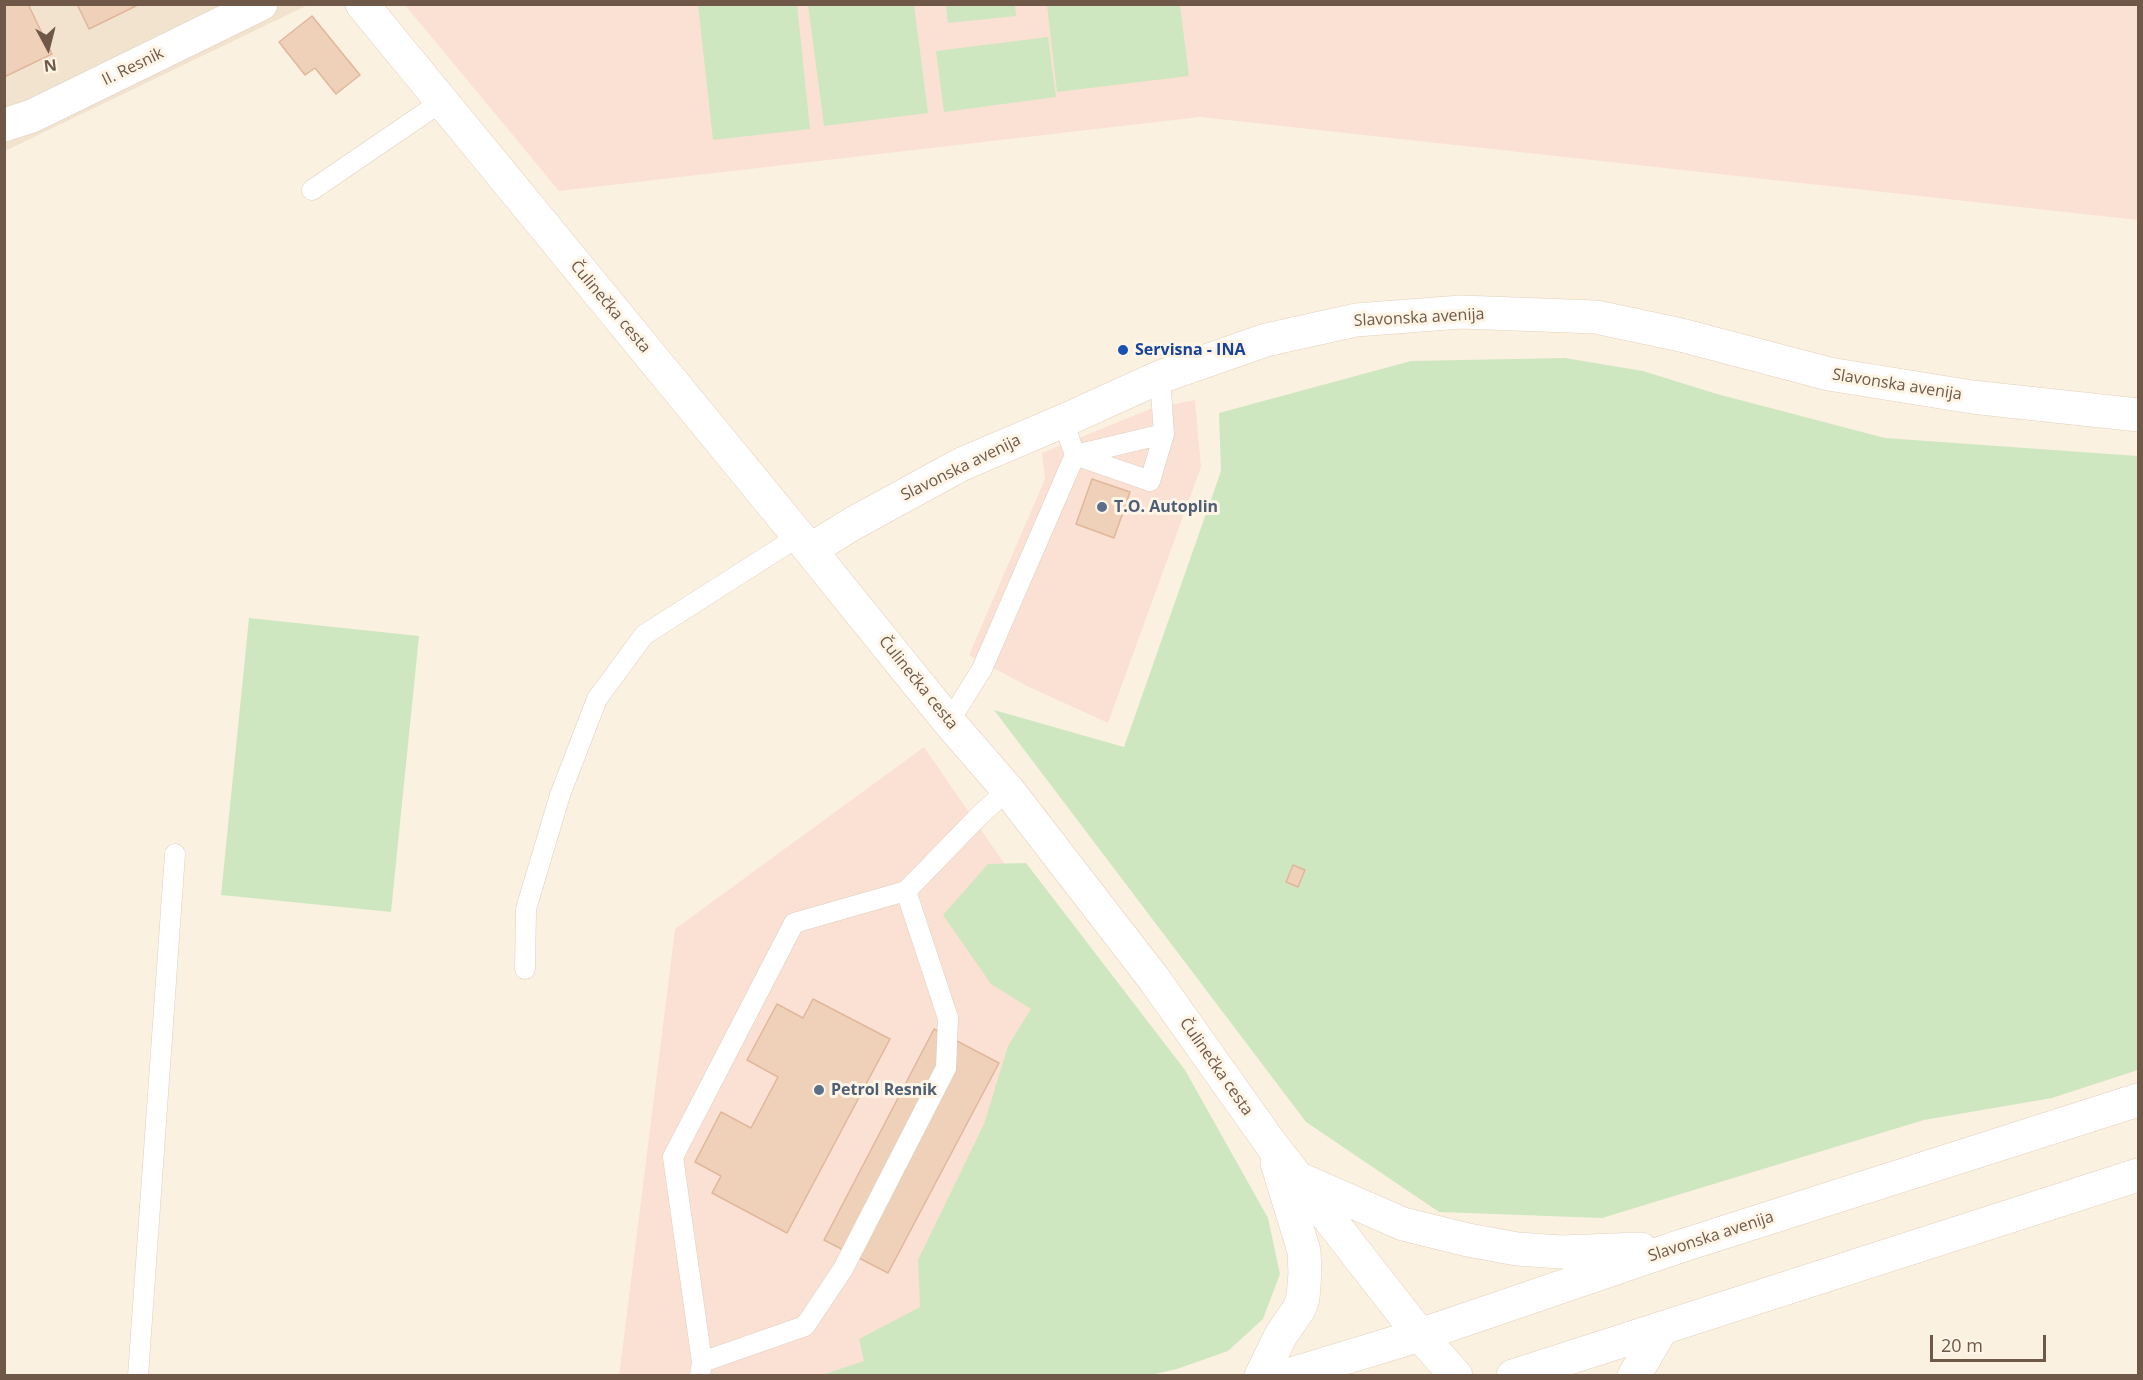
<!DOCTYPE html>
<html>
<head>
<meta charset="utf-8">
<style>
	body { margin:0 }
	#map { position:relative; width:2143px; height:1380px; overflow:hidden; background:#fbf1e1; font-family:"Open Sans",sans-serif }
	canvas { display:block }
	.frame { position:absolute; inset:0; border:6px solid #705849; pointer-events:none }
	.north { position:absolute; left:18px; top:18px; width:60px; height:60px; -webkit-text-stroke:4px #fef5e6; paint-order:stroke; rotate:173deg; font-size:16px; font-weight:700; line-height:24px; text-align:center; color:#705849 }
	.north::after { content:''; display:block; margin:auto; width:21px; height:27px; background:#705849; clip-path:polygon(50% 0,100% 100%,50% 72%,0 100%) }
	.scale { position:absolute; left:1930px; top:1335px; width:116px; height:27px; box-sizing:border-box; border:3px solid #705849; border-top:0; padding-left:8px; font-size:18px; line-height:21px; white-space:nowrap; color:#705849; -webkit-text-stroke:4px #fef5e6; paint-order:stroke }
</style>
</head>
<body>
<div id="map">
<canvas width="2143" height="1380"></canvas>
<div class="frame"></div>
<div class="north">N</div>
<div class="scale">20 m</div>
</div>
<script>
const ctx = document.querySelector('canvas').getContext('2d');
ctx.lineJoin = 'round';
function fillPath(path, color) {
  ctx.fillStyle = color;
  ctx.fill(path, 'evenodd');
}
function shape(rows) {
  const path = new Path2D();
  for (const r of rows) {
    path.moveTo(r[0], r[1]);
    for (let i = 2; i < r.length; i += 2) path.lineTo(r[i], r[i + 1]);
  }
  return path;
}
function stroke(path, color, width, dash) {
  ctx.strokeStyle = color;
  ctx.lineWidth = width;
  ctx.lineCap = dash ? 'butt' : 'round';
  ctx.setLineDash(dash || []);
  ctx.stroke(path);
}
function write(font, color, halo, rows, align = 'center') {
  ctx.font = font + ' "Open Sans",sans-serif';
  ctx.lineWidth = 6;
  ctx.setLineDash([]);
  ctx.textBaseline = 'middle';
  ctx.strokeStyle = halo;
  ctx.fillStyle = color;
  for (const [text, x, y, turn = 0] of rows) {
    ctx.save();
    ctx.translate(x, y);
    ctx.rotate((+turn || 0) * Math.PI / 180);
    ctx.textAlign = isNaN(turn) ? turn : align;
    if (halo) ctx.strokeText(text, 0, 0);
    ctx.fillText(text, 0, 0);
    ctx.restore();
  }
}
const residential = shape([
	[5,5,308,5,5,151]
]);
const commercial = shape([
	[405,5,2138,5,2138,220,1200,117,559,191],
	[1195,400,1201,467,1108,723,1027,686,969,655,1045,479,1042,453,1150,409],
	[924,747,1244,1211,1077,1375,619,1376,675,929]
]);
const green = shape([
	[698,5,797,5,810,129,713,140],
	[808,5,914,5,928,113,824,126],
	[946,5,1015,5,1016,16,948,23],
	[1047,5,1180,5,1189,76,1057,92],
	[1048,37,1056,97,944,112,936,51],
	[1565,358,1643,371,1717,394,1885,438,2138,456,2138,1070,2052,1098,1924,1120,1602,1218,1439,1212,1306,1122,994,710,1124,747,1221,471,1219,413,1411,361],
	[249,618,419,636,391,912,221,895],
	[1026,863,1185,1070,1268,1218,1280,1274,1263,1319,1228,1351,1177,1369,1151,1375,822,1375,864,1361,859,1339,920,1307,918,1260,984,1124,1008,1046,1031,1009,991,984,943,915,988,864]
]);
const building = shape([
	[4,4,28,4,52,54,4,77,4,4],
	[77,4,140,4,89,29,77,4],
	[312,16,360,75,336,94,315,68,305,75,279,42,312,16],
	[1092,479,1130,492,1114,538,1076,524,1092,479],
	[1293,865,1305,870,1298,887,1286,882,1293,865],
	[813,999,890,1039,787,1233,712,1193,721,1176,695,1162,721,1112,751,1128,778,1077,747,1060,777,1004,803,1018,813,999],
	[934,1029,999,1063,888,1273,824,1240,934,1029]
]);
const lane = shape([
	[312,190,441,102],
	[1075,455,1164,434,1160,377],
	[1075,455,1150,481,1164,434],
	[949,722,982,669,1075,455,1063,421],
	[525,969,526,909,560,795,597,699,644,635,799,536],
	[702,1362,805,1326,843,1269,946,1068,948,1018,906,891],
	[138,1376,175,854],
	[700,1376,702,1362,673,1157,794,923,906,891,981,814,1008,790]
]);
const street = shape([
	[4,125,32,116,261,4]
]);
const secondary = shape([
	[362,4,810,550,949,722,1008,790,1154,979,1271,1144,1420,1335,1456,1376],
	[810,550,852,524,962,464,1063,421,1160,377,1266,340,1356,320,1461,312,1596,317,1681,335,1829,374,1972,397,2138,415],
	[1300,1179,1403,1224,1468,1240,1517,1249,1561,1252,1641,1249],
	[1261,1376,1281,1335,1299,1309,1303,1298,1305,1273,1304,1251,1277,1163],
	[1285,1376,1420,1335,1678,1247,2138,1100],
	[1513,1376,2138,1175],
	[1634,1376,1662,1328]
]);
const markers = [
	[1123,350,6,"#1a4fb4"],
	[1102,507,6,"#5c6f8a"],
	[819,1090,6,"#5c6f8a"]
];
const streetNames = [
	["II. Resnik",133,67,-26],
	["Čulinečka cesta",610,307,50],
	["Slavonska avenija",1419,318,-3],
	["Slavonska avenija",1897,385,9],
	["Slavonska avenija",961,468,-26],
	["Čulinečka cesta",918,683,51],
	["Čulinečka cesta",1216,1067,55],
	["Slavonska avenija",1711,1237,-18]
];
const transitNames = [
	["Servisna - INA",1135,350]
];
const serviceNames = [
	["T.O. Autoplin",1114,507],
	["Petrol Resnik",831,1090]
];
fillPath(residential, '#f2e3cf');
fillPath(commercial, '#fbe1d4');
fillPath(green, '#cfe7c0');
fillPath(building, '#efd0b9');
stroke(building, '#e1b79b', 1.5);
stroke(lane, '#decebd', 21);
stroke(street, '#decebd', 34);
stroke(secondary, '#e3cfbb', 34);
stroke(lane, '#fff', 20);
stroke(street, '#fff', 33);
stroke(secondary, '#fff', 33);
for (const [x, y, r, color] of markers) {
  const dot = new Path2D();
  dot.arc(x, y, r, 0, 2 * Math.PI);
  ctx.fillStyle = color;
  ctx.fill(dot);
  stroke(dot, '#fef5e6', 2);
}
write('16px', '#705849', '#fef5e6', streetNames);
write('bold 16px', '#164399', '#fef5e6', transitNames, 'left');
write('bold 16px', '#4e5e75', '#fef5e6', serviceNames, 'left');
</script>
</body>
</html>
